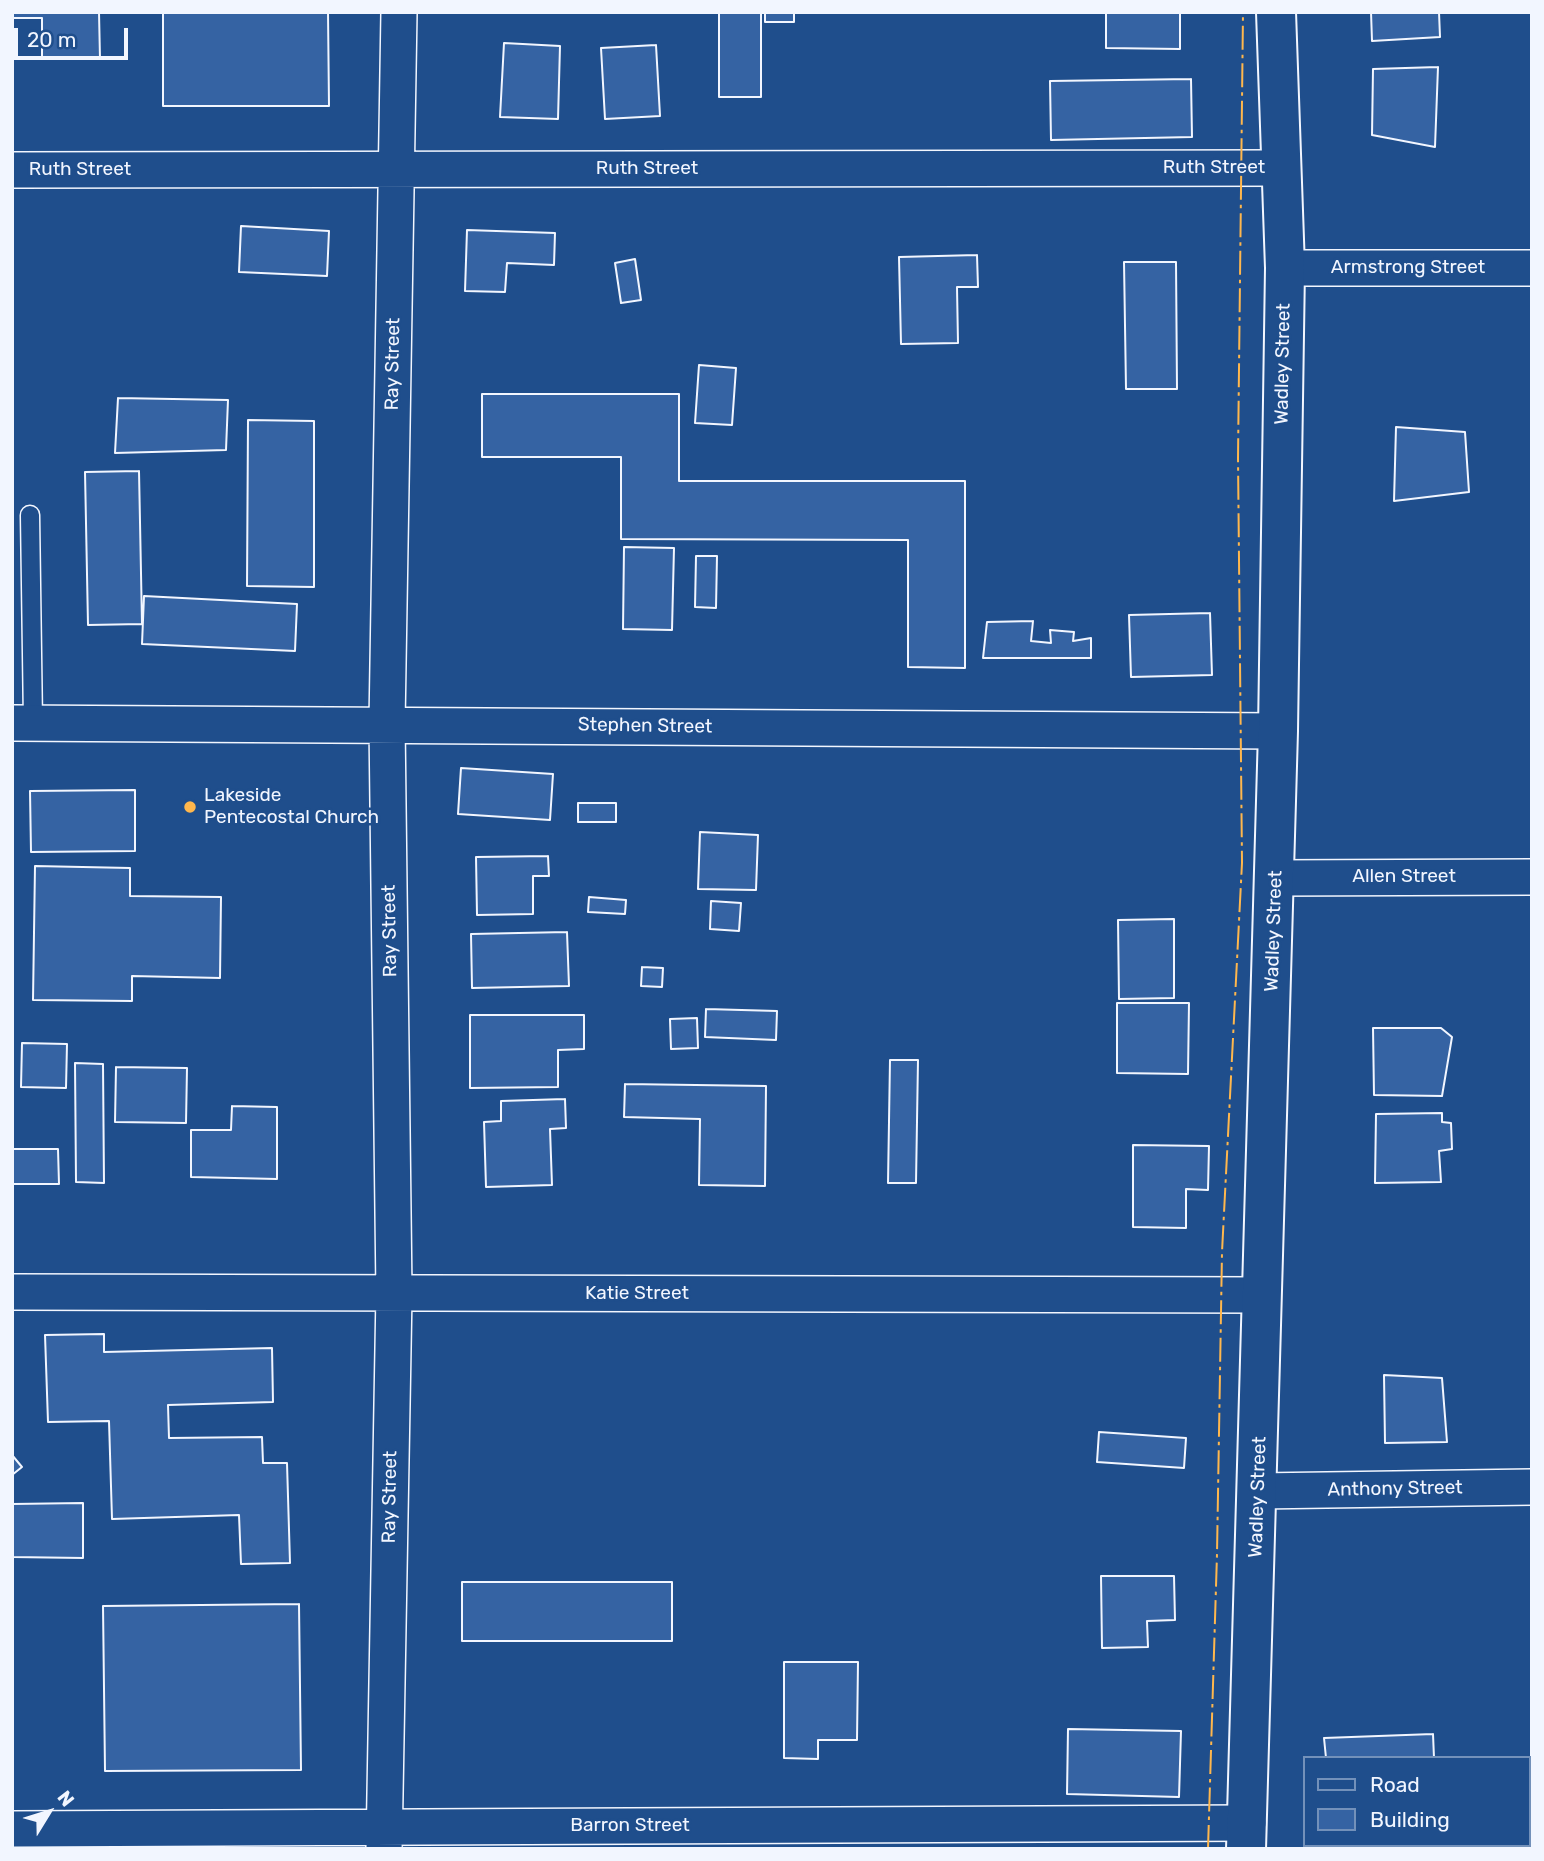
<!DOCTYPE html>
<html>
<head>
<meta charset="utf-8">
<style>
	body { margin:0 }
	#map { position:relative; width:1544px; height:1861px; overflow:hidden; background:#1f4e8c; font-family:Rubik,sans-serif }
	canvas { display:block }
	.frame { position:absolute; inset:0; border:14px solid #f2f6ff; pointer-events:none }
	.legend { position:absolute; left:1303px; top:1756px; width:228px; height:91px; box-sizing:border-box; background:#1f4e8c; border:2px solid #7391ba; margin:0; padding:9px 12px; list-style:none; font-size:21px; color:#f2f6ff }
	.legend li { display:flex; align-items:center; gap:14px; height:35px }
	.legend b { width:35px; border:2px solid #7391ba }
	.north { position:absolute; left:14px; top:1777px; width:70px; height:70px; -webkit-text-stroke:5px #1f4e8c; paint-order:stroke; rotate:52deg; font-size:19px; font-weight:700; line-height:28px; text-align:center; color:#f2f6ff }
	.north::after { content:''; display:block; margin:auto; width:24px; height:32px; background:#f2f6ff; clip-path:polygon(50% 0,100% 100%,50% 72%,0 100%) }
	.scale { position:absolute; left:14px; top:28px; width:114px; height:32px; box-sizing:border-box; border:4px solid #f2f6ff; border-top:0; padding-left:9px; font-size:21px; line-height:24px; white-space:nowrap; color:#f2f6ff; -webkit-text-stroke:5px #1f4e8c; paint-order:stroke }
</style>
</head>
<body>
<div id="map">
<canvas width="1544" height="1861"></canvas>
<div class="frame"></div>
<ul class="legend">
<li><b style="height:9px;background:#1f4e8c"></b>Road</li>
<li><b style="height:19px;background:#3563a3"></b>Building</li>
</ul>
<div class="north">N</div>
<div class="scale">20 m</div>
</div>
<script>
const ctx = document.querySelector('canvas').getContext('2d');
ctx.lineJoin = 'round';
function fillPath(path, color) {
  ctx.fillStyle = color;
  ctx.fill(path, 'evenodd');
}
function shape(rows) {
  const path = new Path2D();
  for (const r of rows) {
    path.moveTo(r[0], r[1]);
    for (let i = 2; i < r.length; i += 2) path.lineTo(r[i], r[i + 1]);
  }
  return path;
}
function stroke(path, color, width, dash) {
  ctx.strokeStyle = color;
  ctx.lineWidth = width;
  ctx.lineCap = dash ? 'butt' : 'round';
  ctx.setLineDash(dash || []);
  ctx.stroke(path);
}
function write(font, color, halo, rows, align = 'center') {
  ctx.font = font + ' Rubik,sans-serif';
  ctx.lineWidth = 5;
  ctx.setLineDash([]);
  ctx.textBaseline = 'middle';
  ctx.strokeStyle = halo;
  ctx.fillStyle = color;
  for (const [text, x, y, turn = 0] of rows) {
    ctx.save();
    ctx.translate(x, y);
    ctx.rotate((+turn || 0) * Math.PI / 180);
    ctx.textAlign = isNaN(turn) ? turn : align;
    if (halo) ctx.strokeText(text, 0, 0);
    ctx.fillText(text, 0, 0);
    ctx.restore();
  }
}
const building = shape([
	[12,12,99,12,100,59,42,59,42,18,12,18,12,12],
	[163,12,328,12,329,106,163,106,163,12],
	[719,12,761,12,761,97,719,97,719,12],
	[765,12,794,12,794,22,765,22,765,12],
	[1106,12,1180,12,1180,49,1106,48,1106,12],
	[1371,12,1439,12,1440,37,1372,41,1371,12],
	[504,43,560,46,558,119,500,117,504,43],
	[656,45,660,116,605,119,601,48,656,45],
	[1438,67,1435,147,1372,135,1373,69,1438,67],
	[1191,79,1192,137,1051,140,1050,81,1191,79],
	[241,226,329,231,327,276,239,272,241,226],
	[467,230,555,233,554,265,507,263,505,292,465,291,467,230],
	[977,255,978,287,957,287,958,343,901,344,899,257,977,255],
	[635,259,641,300,621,303,615,263,635,259],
	[1124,262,1176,262,1177,389,1126,389,1124,262],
	[699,365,736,368,732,425,695,423,699,365],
	[482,394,679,394,679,481,965,481,965,668,908,667,908,540,621,539,621,457,482,457,482,394],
	[118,398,228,400,226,450,115,453,118,398],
	[248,420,314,421,314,587,247,586,248,420],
	[1396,427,1465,432,1469,492,1394,501,1396,427],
	[139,471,142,624,88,625,85,472,139,471],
	[624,547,674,548,672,630,623,629,624,547],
	[696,556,717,556,716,608,695,607,696,556],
	[144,596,297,604,295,651,142,644,144,596],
	[1210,613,1212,675,1131,677,1129,615,1210,613],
	[1033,621,1031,641,1051,643,1050,630,1074,632,1073,641,1091,638,1091,658,983,658,987,622,1033,621],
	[461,768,553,774,550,820,458,814,461,768],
	[135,790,135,851,31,852,30,791,135,790],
	[578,803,616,803,616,822,578,822,578,803],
	[700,832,758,835,756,890,698,889,700,832],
	[548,856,549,876,533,876,533,914,477,915,476,857,548,856],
	[35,866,130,868,130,896,221,897,220,978,132,976,132,1001,33,1000,35,866],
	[589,897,626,900,625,914,588,912,589,897],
	[711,901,741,903,739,931,710,929,711,901],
	[1174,919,1174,998,1119,999,1118,920,1174,919],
	[567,932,569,986,472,988,471,934,567,932],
	[642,967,663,968,662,987,641,986,642,967],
	[1117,1003,1189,1003,1188,1074,1117,1073,1117,1003],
	[706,1009,777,1011,776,1040,705,1037,706,1009],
	[470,1015,584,1015,584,1049,558,1050,558,1087,470,1088,470,1015],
	[697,1018,698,1048,671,1049,670,1019,697,1018],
	[1373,1028,1441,1028,1452,1037,1442,1096,1374,1095,1373,1028],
	[22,1043,67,1044,66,1088,21,1087,22,1043],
	[890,1060,918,1060,916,1183,888,1183,890,1060],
	[75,1063,103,1064,104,1183,76,1182,75,1063],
	[116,1067,187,1068,186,1123,115,1122,116,1067],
	[625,1084,766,1086,765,1186,699,1185,700,1119,624,1117,625,1084],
	[565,1099,566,1128,550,1129,552,1185,486,1187,484,1122,501,1121,501,1101,565,1099],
	[232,1106,277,1107,277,1179,191,1177,191,1130,231,1130,232,1106],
	[1442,1113,1442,1122,1451,1123,1452,1149,1439,1151,1441,1182,1375,1183,1376,1114,1442,1113],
	[1133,1145,1209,1146,1208,1190,1186,1189,1186,1228,1133,1227,1133,1145],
	[12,1149,58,1149,59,1184,12,1184,12,1149],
	[104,1334,104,1352,272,1348,273,1402,168,1405,169,1438,262,1437,263,1463,287,1463,290,1563,241,1564,239,1515,112,1519,109,1421,48,1422,45,1335,104,1334],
	[1384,1375,1442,1378,1447,1442,1385,1443,1384,1375],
	[1099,1432,1186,1438,1184,1468,1097,1462,1099,1432],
	[12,1455,22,1467,12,1475,12,1455],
	[83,1503,83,1558,12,1557,12,1504,83,1503],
	[1101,1576,1174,1576,1175,1620,1147,1621,1148,1647,1102,1648,1101,1576],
	[462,1582,672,1582,672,1641,462,1641,462,1582],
	[299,1604,301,1770,105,1771,103,1606,299,1604],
	[784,1662,858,1662,857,1740,818,1740,818,1759,784,1758,784,1662],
	[1068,1729,1181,1731,1179,1797,1067,1794,1068,1729],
	[1433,1734,1434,1758,1326,1758,1324,1738,1433,1734],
	[1348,1845,1453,1845,1454,1849,1348,1849,1348,1845]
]);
const lane = shape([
	[30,515,33,723]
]);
const street = shape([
	[12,170,1282,168],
	[1285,268,1532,268],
	[12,723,1278,731],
	[1275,878,1532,877],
	[12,1292,1262,1295],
	[1258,1491,1532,1487],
	[12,1829,1248,1823],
	[384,1849,394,1293,387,723,399,12]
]);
const secondary = shape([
	[1246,1849,1278,731,1285,268,1276,12]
]);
const power = shape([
	[1208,1849,1217,1554,1222,1252,1242,863,1238,458,1243,12]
]);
const markers = [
	[190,807,7,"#ffb74d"]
];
const streetNames = [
	["Ruth Street",1214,168],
	["Ruth Street",647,169],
	["Ruth Street",80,170],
	["Armstrong Street",1408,268],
	["Ray Street",393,364,-89],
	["Wadley Street",1283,364,-89],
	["Stephen Street",645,726,1],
	["Allen Street",1404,877],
	["Ray Street",390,931,-91],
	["Wadley Street",1274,931,-88],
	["Katie Street",637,1294],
	["Anthony Street",1395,1489,-1],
	["Ray Street",390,1497,-89],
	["Wadley Street",1258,1497,-88],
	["Barron Street",630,1826]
];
const poiNames = [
	["Lakeside",204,796],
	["Pentecostal Church",204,818]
];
fillPath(building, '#3563a3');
stroke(building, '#f2f6ff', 2);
stroke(lane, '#f2f6ff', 21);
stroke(street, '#f2f6ff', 38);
stroke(secondary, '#f2f6ff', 42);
stroke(lane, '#1f4e8c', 18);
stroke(street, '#1f4e8c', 35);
stroke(secondary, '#1f4e8c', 38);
stroke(power, '#ffb74d', 2, [24, 5, 3.5, 5]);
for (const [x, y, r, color] of markers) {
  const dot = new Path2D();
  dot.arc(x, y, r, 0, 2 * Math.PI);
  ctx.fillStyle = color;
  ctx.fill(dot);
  stroke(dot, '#1f4e8c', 2.5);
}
write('19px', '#f2f6ff', '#1f4e8c', streetNames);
write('19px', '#f2f6ff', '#1f4e8c', poiNames, 'left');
</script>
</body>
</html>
